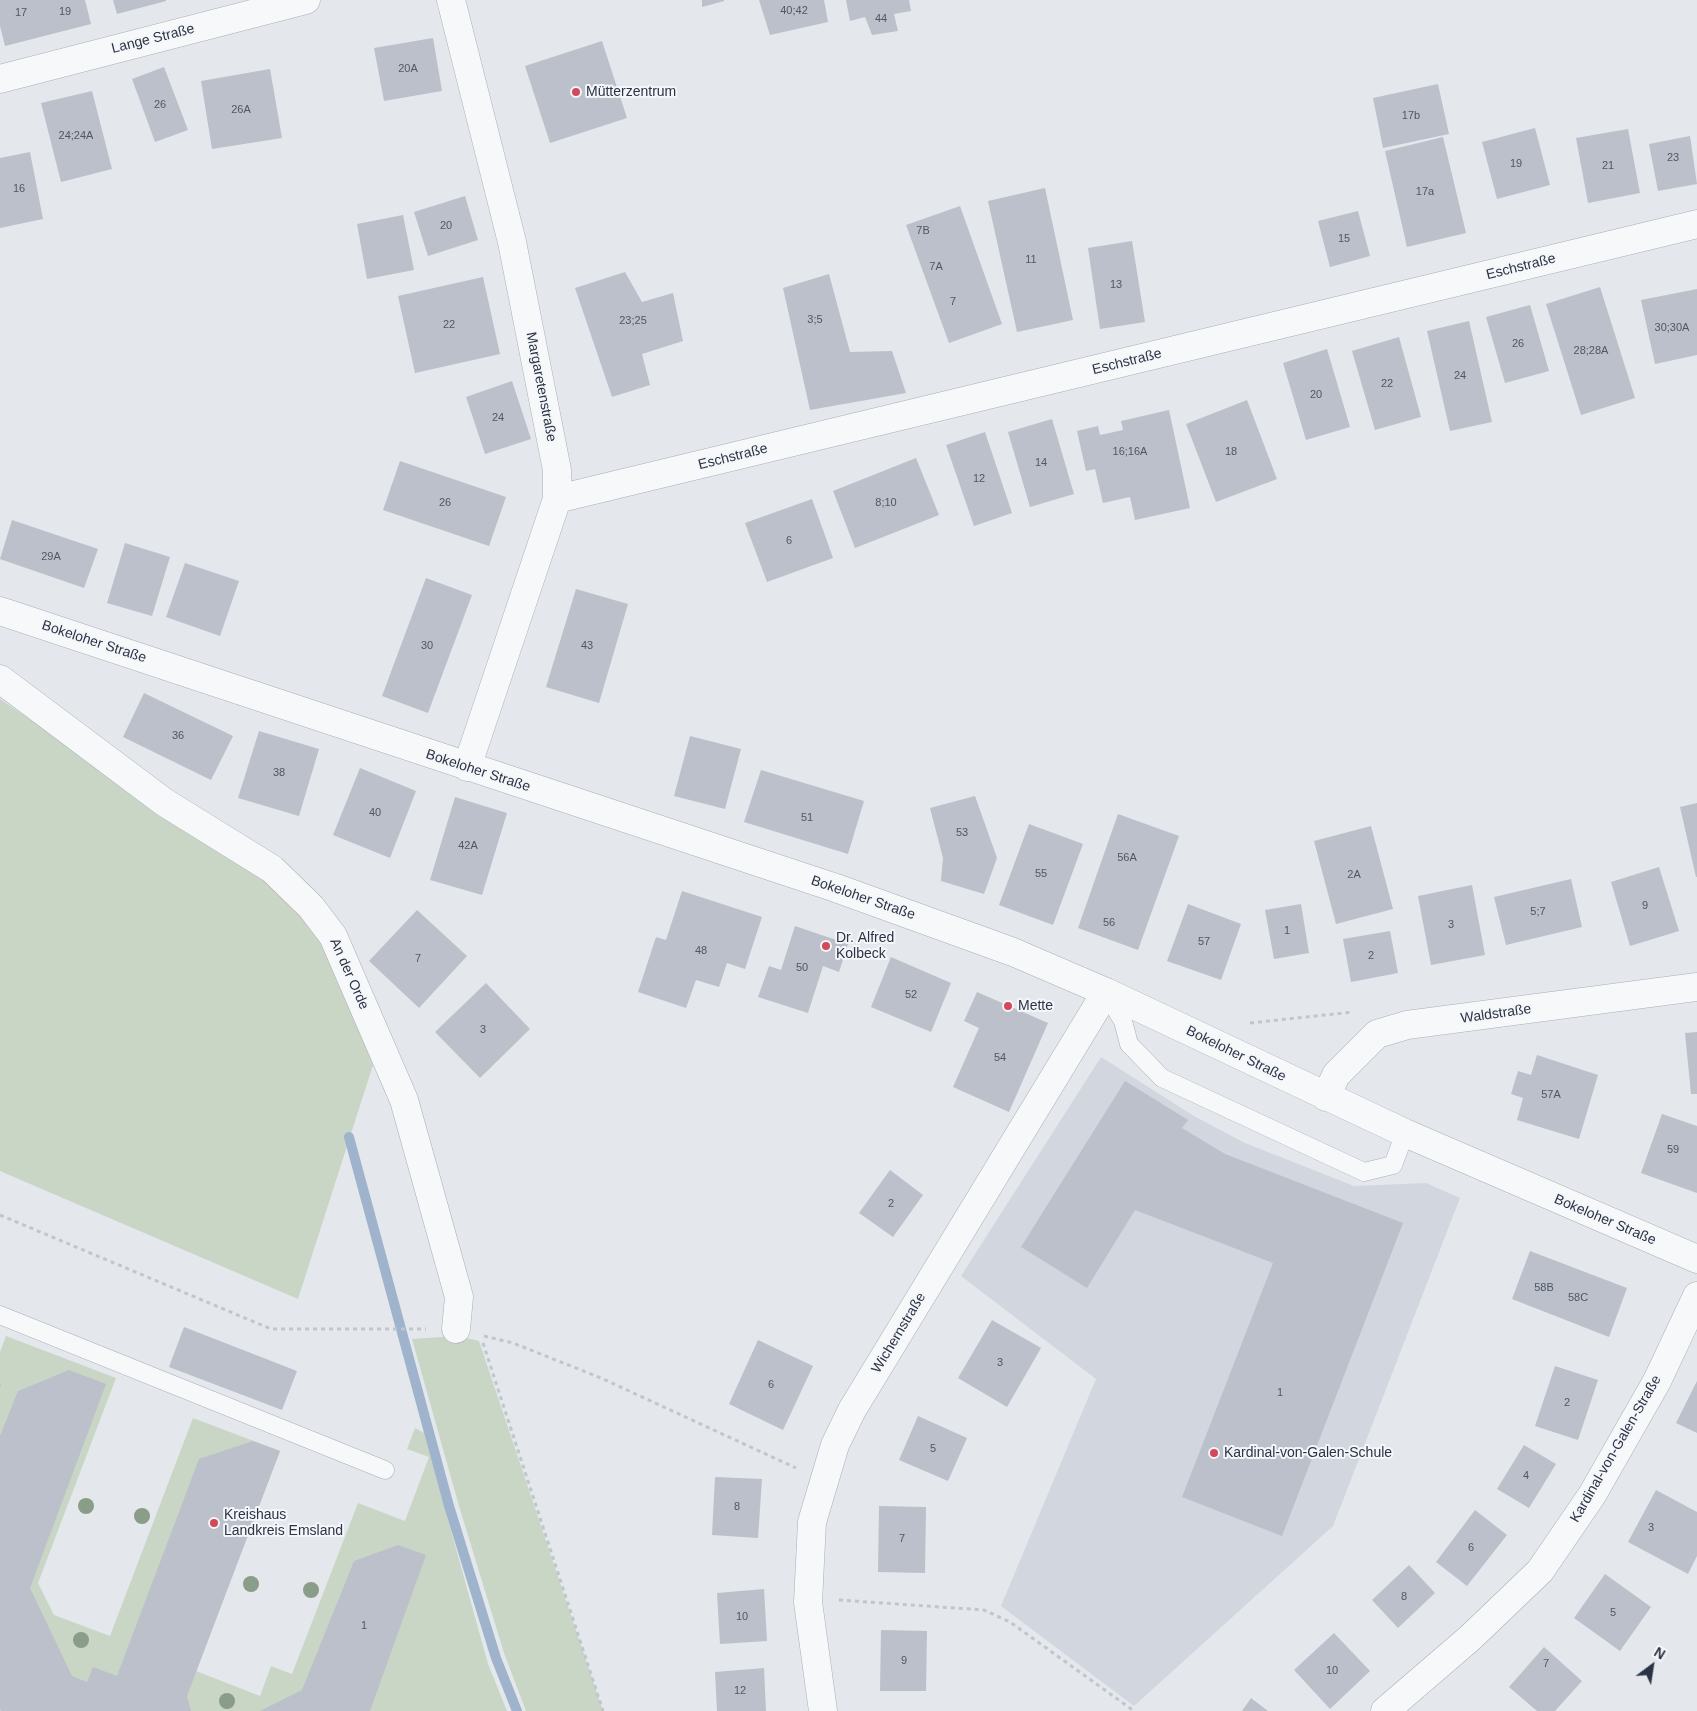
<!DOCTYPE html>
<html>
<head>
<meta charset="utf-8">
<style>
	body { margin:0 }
	#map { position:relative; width:1697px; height:1711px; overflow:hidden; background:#e4e7ec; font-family:Helvetica,sans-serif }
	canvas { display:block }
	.north { position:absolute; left:1627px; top:1641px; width:50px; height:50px; -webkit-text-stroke:4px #f4f6f9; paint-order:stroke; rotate:31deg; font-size:14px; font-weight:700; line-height:20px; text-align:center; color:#2b3445 }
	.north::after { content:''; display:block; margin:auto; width:18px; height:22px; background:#2b3445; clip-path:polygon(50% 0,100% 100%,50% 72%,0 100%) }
</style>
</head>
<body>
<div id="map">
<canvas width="1697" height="1711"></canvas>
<div class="north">N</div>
</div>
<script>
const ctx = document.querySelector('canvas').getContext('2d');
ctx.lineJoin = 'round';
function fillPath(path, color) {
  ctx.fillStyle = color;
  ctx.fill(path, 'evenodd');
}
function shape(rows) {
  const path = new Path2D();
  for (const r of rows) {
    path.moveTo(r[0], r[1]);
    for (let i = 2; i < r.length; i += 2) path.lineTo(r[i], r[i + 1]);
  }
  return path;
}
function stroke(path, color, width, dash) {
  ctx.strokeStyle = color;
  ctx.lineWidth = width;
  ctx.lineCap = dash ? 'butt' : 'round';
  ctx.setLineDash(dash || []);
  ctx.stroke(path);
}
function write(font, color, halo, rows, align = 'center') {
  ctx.font = font + ' Helvetica,sans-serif';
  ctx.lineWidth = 4;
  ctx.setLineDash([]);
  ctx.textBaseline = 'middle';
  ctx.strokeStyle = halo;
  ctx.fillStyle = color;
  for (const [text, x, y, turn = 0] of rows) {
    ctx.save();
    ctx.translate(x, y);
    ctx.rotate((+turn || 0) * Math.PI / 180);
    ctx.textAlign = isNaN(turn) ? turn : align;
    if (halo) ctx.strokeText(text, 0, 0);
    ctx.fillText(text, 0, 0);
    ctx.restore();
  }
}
const built = shape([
	[1101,1057,1194,1116,1245,1143,1354,1186,1426,1183,1460,1198,1333,1526,1134,1706,1001,1606,1096,1379,961,1276]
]);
const green = shape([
	[0,699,284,894,326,943,373,1065,298,1299,0,1171],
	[6,1336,116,1378,38,1583,54,1615,110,1636,193,1418,280,1451,196,1671,260,1696,271,1666,292,1674,358,1503,405,1521,429,1457,407,1449,415,1428,424,1433,488,1664,507,1711,0,1711,0,1352],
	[457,1336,479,1341,603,1711,526,1711,504,1653,459,1506,412,1339]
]);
const stream = shape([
	[349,1137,449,1506,496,1658,517,1711]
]);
const building = shape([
	[0,0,85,0,91,24,5,46,0,26],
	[113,0,166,0,166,1,117,14],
	[702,0,724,0,724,1,702,7],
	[759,0,824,0,828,22,770,35],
	[846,0,909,0,911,11,894,14,898,31,872,35,865,17,850,21],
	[433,38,442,91,384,101,374,48],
	[602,41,627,118,550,143,525,66],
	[164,67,188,130,155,142,132,79],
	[270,69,282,138,212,149,201,81],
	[1438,84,1449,134,1383,148,1373,98],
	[92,91,112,169,61,182,41,103],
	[1535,128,1550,185,1497,199,1482,142],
	[1628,129,1640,193,1588,203,1576,138],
	[1690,136,1697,184,1658,191,1649,144],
	[1443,137,1466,233,1407,247,1385,151],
	[30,152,43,219,0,228,0,158],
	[1045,188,1073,320,1017,332,988,201],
	[465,196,478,240,428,256,414,212],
	[960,206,1002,324,949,343,906,225],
	[1358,211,1370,256,1330,267,1318,221],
	[403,215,414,270,367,279,357,224],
	[1132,241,1145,322,1100,329,1088,248],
	[625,272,642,302,673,293,683,341,642,354,650,385,612,397,575,288],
	[829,274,850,352,892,351,906,393,810,410,783,288],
	[483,277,500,354,415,373,398,296],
	[1600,287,1635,398,1581,415,1546,304],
	[1697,289,1697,355,1655,364,1641,300],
	[1530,305,1549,371,1505,383,1486,317],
	[1469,321,1492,422,1450,431,1427,331],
	[1399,337,1421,417,1375,430,1352,351],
	[1327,349,1350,427,1306,440,1283,363],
	[512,381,531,439,485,454,466,397],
	[1247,400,1277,479,1216,502,1186,424],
	[1169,410,1190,508,1135,520,1130,497,1103,503,1095,469,1086,471,1077,431,1098,426,1100,435,1123,430,1121,421],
	[1052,419,1074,494,1030,507,1008,432],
	[985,432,1012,513,974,526,946,445],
	[916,458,939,515,855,548,833,491],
	[400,461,506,497,489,546,383,510],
	[812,499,833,558,767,582,745,523],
	[12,520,98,549,84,588,0,559],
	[125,543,170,557,152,616,107,603],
	[185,563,239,581,220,636,166,617],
	[426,578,472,595,428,713,382,696],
	[576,589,628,604,599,703,546,687],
	[144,693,233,736,211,780,123,737],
	[259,731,319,749,299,816,238,798],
	[690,736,741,749,725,809,674,796],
	[360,768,416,791,390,858,333,835],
	[761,770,864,801,848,854,744,822],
	[975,796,997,858,984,894,941,881,943,858,930,808],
	[455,797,507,813,482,895,430,880],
	[1697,803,1697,877,1696,877,1680,807],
	[1118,814,1179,836,1138,950,1078,928],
	[1029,824,1083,844,1053,925,999,905],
	[1371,826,1393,909,1336,924,1314,841],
	[1659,867,1679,931,1630,946,1611,882],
	[1571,879,1582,927,1506,945,1494,897],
	[1472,885,1485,955,1431,965,1418,896],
	[682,891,762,917,745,969,727,963,719,987,696,980,686,1008,638,992,656,937,666,940],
	[1188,904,1241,924,1221,980,1167,961],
	[1301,904,1309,953,1274,959,1265,910],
	[417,910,467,956,419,1008,369,961],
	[795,926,848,944,839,972,823,966,808,1013,758,997,769,966,781,970],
	[1390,931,1398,973,1351,982,1343,939],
	[891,957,951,983,931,1032,871,1007],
	[486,983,530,1029,480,1078,435,1032],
	[977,992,1048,1023,1009,1112,953,1087,979,1028,964,1021],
	[1697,1032,1697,1094,1691,1094,1685,1033],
	[1537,1055,1598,1075,1579,1139,1517,1120,1523,1098,1511,1094,1518,1071,1531,1075],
	[1125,1081,1188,1120,1182,1128,1225,1154,1403,1223,1282,1536,1182,1497,1273,1263,1135,1210,1087,1288,1021,1247],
	[1662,1114,1697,1126,1697,1193,1641,1173],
	[890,1170,923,1195,893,1237,859,1213],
	[1530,1251,1627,1288,1609,1337,1512,1299],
	[992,1320,1041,1348,1007,1407,958,1378],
	[184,1327,297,1371,282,1410,169,1367],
	[758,1340,813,1366,783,1430,729,1404],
	[1555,1366,1598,1380,1578,1440,1535,1426],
	[69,1370,106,1384,30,1588,72,1676,87,1682,93,1667,117,1676,199,1459,253,1441,280,1451,187,1696,191,1711,1,1711,0,1708,0,1436,18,1391],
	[1697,1381,1697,1433,1676,1423],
	[918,1416,967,1438,948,1481,899,1460],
	[1524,1445,1556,1464,1529,1508,1497,1489],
	[715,1477,762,1479,758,1538,712,1535],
	[1656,1490,1697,1512,1697,1556,1688,1574,1628,1542],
	[879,1506,926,1507,925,1573,878,1572],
	[1475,1510,1507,1535,1467,1586,1436,1562],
	[398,1545,426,1555,370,1711,260,1711,302,1690,354,1561],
	[1409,1565,1435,1593,1398,1628,1372,1600],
	[1605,1574,1651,1607,1620,1651,1574,1618],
	[764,1589,767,1641,720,1644,717,1593],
	[881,1630,927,1631,926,1691,880,1691],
	[1334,1633,1370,1671,1330,1709,1294,1670],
	[1544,1647,1582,1681,1555,1711,1537,1711,1509,1687],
	[764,1668,766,1711,717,1711,715,1672],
	[1251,1698,1268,1711,1242,1711]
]);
const path = shape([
	[1250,1023,1353,1012],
	[0,1215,271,1329,426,1329],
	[484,1336,513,1343,601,1378,796,1468],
	[483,1343,603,1711],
	[0,1385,1,1385],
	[839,1600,984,1610,1010,1622,1134,1711]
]);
const service = shape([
	[1106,993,1123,1021,1129,1044,1162,1078,1364,1172,1393,1165,1405,1133],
	[0,1315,385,1470]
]);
const minor = shape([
	[451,0,512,242,557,470,557,499,467,767],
	[0,79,306,0],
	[557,499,1697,224],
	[0,611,836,888,1013,952,1106,992,1405,1133,1697,1259],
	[0,679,164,802,272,869,311,907,333,936,404,1100,459,1297,456,1329],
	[1326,1097,1336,1075,1377,1034,1407,1025,1697,987],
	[823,1711,808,1602,812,1522,835,1445,852,1410,1106,992],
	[1385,1711,1470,1638,1540,1571,1592,1495,1657,1381,1697,1296]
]);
const trees = [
	[86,1506],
	[142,1516],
	[251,1584],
	[311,1590],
	[81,1640],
	[227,1701]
];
const markers = [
	[576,92,5,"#d1495b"],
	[826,946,5,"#d1495b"],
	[1008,1006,5,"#d1495b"],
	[1214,1453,5,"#d1495b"],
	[214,1523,5,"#d1495b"]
];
const numberNames = [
	["40;42",794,11],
	["19",65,12],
	["17",21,13],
	["44",881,19],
	["20A",408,69],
	["26",160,105],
	["26A",241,110],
	["17b",1411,116],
	["24;24A",76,136],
	["23",1673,158],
	["19",1516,164],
	["21",1608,166],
	["16",19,189],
	["17a",1425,192],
	["20",446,226],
	["7B",923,231],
	["15",1344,239],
	["11",1031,260],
	["7A",936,267],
	["13",1116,285],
	["7",953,302],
	["3;5",815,320],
	["23;25",633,321],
	["22",449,325],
	["30;30A",1672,328],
	["26",1518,344],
	["28;28A",1591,351],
	["24",1460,376],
	["22",1387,384],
	["20",1316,395],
	["24",498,418],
	["16;16A",1130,452],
	["18",1231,452],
	["14",1041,463],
	["12",979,479],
	["26",445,503],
	["8;10",886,503],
	["6",789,541],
	["29A",51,557],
	["30",427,646],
	["43",587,646],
	["36",178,736],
	["38",279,773],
	["40",375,813],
	["51",807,818],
	["53",962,833],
	["42A",468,846],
	["56A",1127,858],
	["55",1041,874],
	["2A",1354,875],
	["9",1645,906],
	["5;7",1538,912],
	["56",1109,923],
	["3",1451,925],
	["1",1287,931],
	["57",1204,942],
	["48",701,951],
	["2",1371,956],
	["7",418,959],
	["50",802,968],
	["52",911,995],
	["3",483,1030],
	["54",1000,1058],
	["57A",1551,1095],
	["59",1673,1150],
	["2",891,1204],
	["58B",1544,1288],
	["58C",1578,1298],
	["3",1000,1363],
	["6",771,1385],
	["1",1280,1393],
	["2",1567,1403],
	["5",933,1449],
	["4",1526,1476],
	["8",737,1507],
	["3",1651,1528],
	["7",902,1539],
	["6",1471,1548],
	["8",1404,1597],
	["5",1613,1613],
	["10",742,1617],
	["1",364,1626],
	["9",904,1661],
	["7",1546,1664],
	["10",1332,1671],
	["12",740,1691]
];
const streetNames = [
	["Lange Straße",153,39,-14],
	["Eschstraße",1521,267,-14],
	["Eschstraße",1127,362,-14],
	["Margaretenstraße",541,387,79],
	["Eschstraße",733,457,-14],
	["Bokeloher Straße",94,642,18],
	["Bokeloher Straße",478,771,18],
	["Bokeloher Straße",863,898,19],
	["An der Orde",349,974,66],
	["Waldstraße",1496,1014,-8],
	["Bokeloher Straße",1236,1054,26],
	["Bokeloher Straße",1605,1220,23],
	["Wichernstraße",899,1333,-59],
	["Kardinal-von-Galen-Straße",1616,1449,-60]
];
const poiNames = [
	["Mütterzentrum",586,92],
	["Dr. Alfred",836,938],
	["Kolbeck",836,954],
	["Mette",1018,1006],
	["Kardinal-von-Galen-Schule",1224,1453],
	["Kreishaus",224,1515],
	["Landkreis Emsland",224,1531]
];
fillPath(built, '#d2d6de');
fillPath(green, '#c9d6c5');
stroke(stream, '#9fb4cc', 10);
fillPath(building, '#bbc0ca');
stroke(service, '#a9aeb7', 19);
stroke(minor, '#a9aeb7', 29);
stroke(path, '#c2c5cb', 3, [4, 4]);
stroke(service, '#f7f8fa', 18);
stroke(minor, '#f7f8fa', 28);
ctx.fillStyle = '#899d89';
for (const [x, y] of trees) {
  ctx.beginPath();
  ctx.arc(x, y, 8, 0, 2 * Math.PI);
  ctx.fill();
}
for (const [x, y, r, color] of markers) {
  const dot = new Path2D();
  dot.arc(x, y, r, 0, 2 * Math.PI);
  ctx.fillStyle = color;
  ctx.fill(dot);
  stroke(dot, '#f4f6f9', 2);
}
write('11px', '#4f5766', null, numberNames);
write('14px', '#2b3445', '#f4f6f9', streetNames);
write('14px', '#2b3445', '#f4f6f9', poiNames, 'left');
</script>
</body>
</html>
